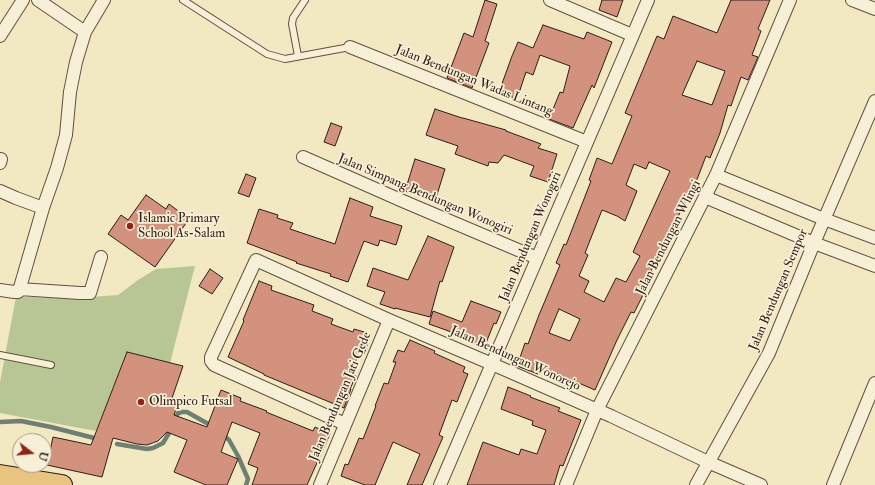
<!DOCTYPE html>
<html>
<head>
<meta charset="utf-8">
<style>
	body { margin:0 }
	#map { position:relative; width:875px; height:485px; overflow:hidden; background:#f2e8c1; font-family:"IM FELL Double Pica",serif }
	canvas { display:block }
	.north { position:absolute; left:12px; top:433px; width:40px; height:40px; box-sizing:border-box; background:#f7f0d7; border:1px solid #a79c8a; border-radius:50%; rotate:106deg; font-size:11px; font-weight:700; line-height:16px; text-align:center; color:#301d16 }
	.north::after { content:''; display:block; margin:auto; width:14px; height:18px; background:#8f2418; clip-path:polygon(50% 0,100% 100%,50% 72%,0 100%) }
</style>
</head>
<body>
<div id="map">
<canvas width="875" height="485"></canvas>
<div class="north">U</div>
</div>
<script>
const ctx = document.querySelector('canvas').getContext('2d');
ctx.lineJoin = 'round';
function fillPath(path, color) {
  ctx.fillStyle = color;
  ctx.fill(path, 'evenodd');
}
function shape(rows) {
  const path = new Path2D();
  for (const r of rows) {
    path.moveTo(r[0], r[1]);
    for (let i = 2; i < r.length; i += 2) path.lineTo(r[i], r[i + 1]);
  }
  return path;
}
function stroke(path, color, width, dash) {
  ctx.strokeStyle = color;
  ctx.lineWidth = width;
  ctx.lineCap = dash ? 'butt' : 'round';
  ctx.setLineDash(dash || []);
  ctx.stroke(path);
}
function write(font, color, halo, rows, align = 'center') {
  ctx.font = font + ' "IM FELL Double Pica",serif';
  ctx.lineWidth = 3.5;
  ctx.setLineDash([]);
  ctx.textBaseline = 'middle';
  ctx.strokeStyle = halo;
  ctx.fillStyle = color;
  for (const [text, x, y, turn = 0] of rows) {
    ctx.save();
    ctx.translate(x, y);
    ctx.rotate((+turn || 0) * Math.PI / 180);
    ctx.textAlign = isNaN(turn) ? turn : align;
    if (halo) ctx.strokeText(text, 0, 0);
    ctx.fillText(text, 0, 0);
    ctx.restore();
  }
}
const green = shape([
	[195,266,170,363,127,352,96,431,0,413,0,382,16,297,76,298,118,295,138,280,156,269]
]);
const stream = shape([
	[175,421,178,413,182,412,187,412,212,426],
	[0,422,21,421,51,427,98,439],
	[222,434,229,440,238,456,248,479,246,485],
	[117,444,147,449,153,448,163,443,172,428]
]);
const building = shape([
	[485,0,497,4,485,41,489,43,472,88,447,78,464,33,473,37,485,0],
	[602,0,623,0,617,17,599,10,602,0],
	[731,0,770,0,758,29,761,31,752,55,758,57,748,80,741,77,731,106,728,105,720,133,710,158,706,156,696,182,695,181,676,221,678,222,670,241,667,239,651,271,654,273,634,313,631,312,617,340,595,390,541,367,538,374,517,366,525,343,528,344,539,315,560,265,556,263,564,244,566,245,591,181,589,180,597,158,612,164,632,116,625,113,657,36,664,39,673,16,717,33,731,0],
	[697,61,725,71,712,105,682,95,697,61],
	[649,162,670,171,633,252,640,256,626,282,616,278,604,302,584,292,589,281,579,276,588,255,585,253,602,210,617,216,625,221,637,191,626,185,634,164,646,169,649,162],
	[559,309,580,319,570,341,549,333,559,309],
	[543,25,584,39,587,32,612,42,594,88,592,85,573,128,549,119,560,92,563,93,570,66,540,55,533,75,526,72,517,99,499,92,512,56,518,42,533,48,543,25],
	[435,109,462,118,463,118,506,130,506,131,541,144,538,148,557,154,548,182,530,176,534,166,504,155,498,163,489,162,488,166,455,154,458,146,426,135,435,109],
	[331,123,342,127,335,146,324,142,331,123],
	[415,159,445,169,435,201,405,191,415,159],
	[246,174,256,178,249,197,238,193,246,174],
	[146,195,166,209,169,204,189,219,155,267,108,234,121,215,128,220,146,195],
	[350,198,373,207,370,216,402,226,396,245,380,240,378,246,364,241,348,282,330,276,331,274,296,263,297,262,247,243,259,209,278,215,277,218,293,223,290,229,335,244,350,198],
	[428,236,454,247,442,282,440,281,430,317,395,308,395,309,380,304,385,292,367,286,373,268,408,280,428,236],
	[210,269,223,278,212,294,199,286,210,269],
	[259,281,272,286,271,290,314,305,312,311,333,319,331,324,353,332,354,329,371,334,364,354,359,352,351,374,356,376,350,389,351,389,344,408,264,375,264,374,228,357,244,321,243,320,259,281],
	[471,301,501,312,496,324,494,323,484,348,467,341,468,339,457,335,457,334,429,324,433,311,462,322,471,301],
	[410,340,435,351,434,353,465,367,463,372,468,374,457,402,452,400,439,435,443,437,422,485,407,485,420,454,393,442,375,485,365,485,341,476,345,464,348,465,359,438,363,439,376,406,375,406,384,383,388,384,396,362,393,362,398,350,404,352,410,340],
	[127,352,183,366,171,401,178,403,174,415,207,427,221,390,241,398,240,401,267,411,266,412,313,431,315,427,330,434,307,485,252,485,258,468,248,464,260,433,232,422,221,452,238,459,227,485,206,485,174,472,187,440,167,432,158,441,147,445,137,444,113,438,102,477,47,465,53,437,91,445,127,352],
	[508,387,531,396,530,397,560,408,558,411,581,420,563,466,560,465,554,485,467,485,483,442,519,455,521,449,537,454,546,430,532,425,533,421,501,409,508,387]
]);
const service = shape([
	[183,0,267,54,285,59,350,47],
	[298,56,292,24,293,18,305,0],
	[0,355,51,365]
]);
const minor = shape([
	[38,0,85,32,104,0],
	[550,0,632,35],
	[852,0,875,9],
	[0,36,23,0],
	[350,47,587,142],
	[303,157,405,202,537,258],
	[0,163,1,159],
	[716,175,824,219,875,238],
	[0,191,16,198,43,208],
	[705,197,814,243,875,266],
	[19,289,80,293,90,293,101,257],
	[0,290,14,292,18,292,19,291,43,208,57,168,66,135,70,92,76,62,85,32],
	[345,424,214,365,211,361,211,357,256,260,389,320,492,364,611,416,708,462,761,485],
	[320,485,389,320],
	[440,485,648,0],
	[566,485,597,410,716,175,790,0],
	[696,485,769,353,814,243,875,101],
	[833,485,875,383]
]);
const primary = shape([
	[0,475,62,485]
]);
const markers = [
	[130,226,4,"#8f2418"],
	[141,402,4,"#8f2418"]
];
const streetNames = [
	["Jalan Bendungan Wadas Lintang",474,81,22],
	["Jalan Simpang Bendungan Wonogiri",425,195,23],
	["Jalan Bendungan Wonogiri",531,237,-67],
	["Jalan Bendungan Wlingi",669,238,-63],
	["Jalan Bendungan Sempor",779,290,-67],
	["Jalan Bendungan Wonorejo",515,359,24],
	["Jalan Bendungan Jati Gede",341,397,-67]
];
const poiNames = [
	["Islamic Primary",138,219],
	["School As-Salam",138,234],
	["Olimpico Futsal",149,402]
];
fillPath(green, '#b8c695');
stroke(stream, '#707f74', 4.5);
fillPath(building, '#d2927d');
stroke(building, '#301d16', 1);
stroke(service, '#605041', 8);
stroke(minor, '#605041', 14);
stroke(primary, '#301d16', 22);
stroke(service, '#f7f0d7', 6);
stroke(minor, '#f7f0d7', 12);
stroke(primary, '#e9c480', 20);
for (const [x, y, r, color] of markers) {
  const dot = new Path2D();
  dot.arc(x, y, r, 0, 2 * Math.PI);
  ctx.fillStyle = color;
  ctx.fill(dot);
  stroke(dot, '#f7f0d7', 1.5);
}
write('13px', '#301d16', '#f7f0d7', streetNames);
write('13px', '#301d16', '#f7f0d7', poiNames, 'left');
</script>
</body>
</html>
